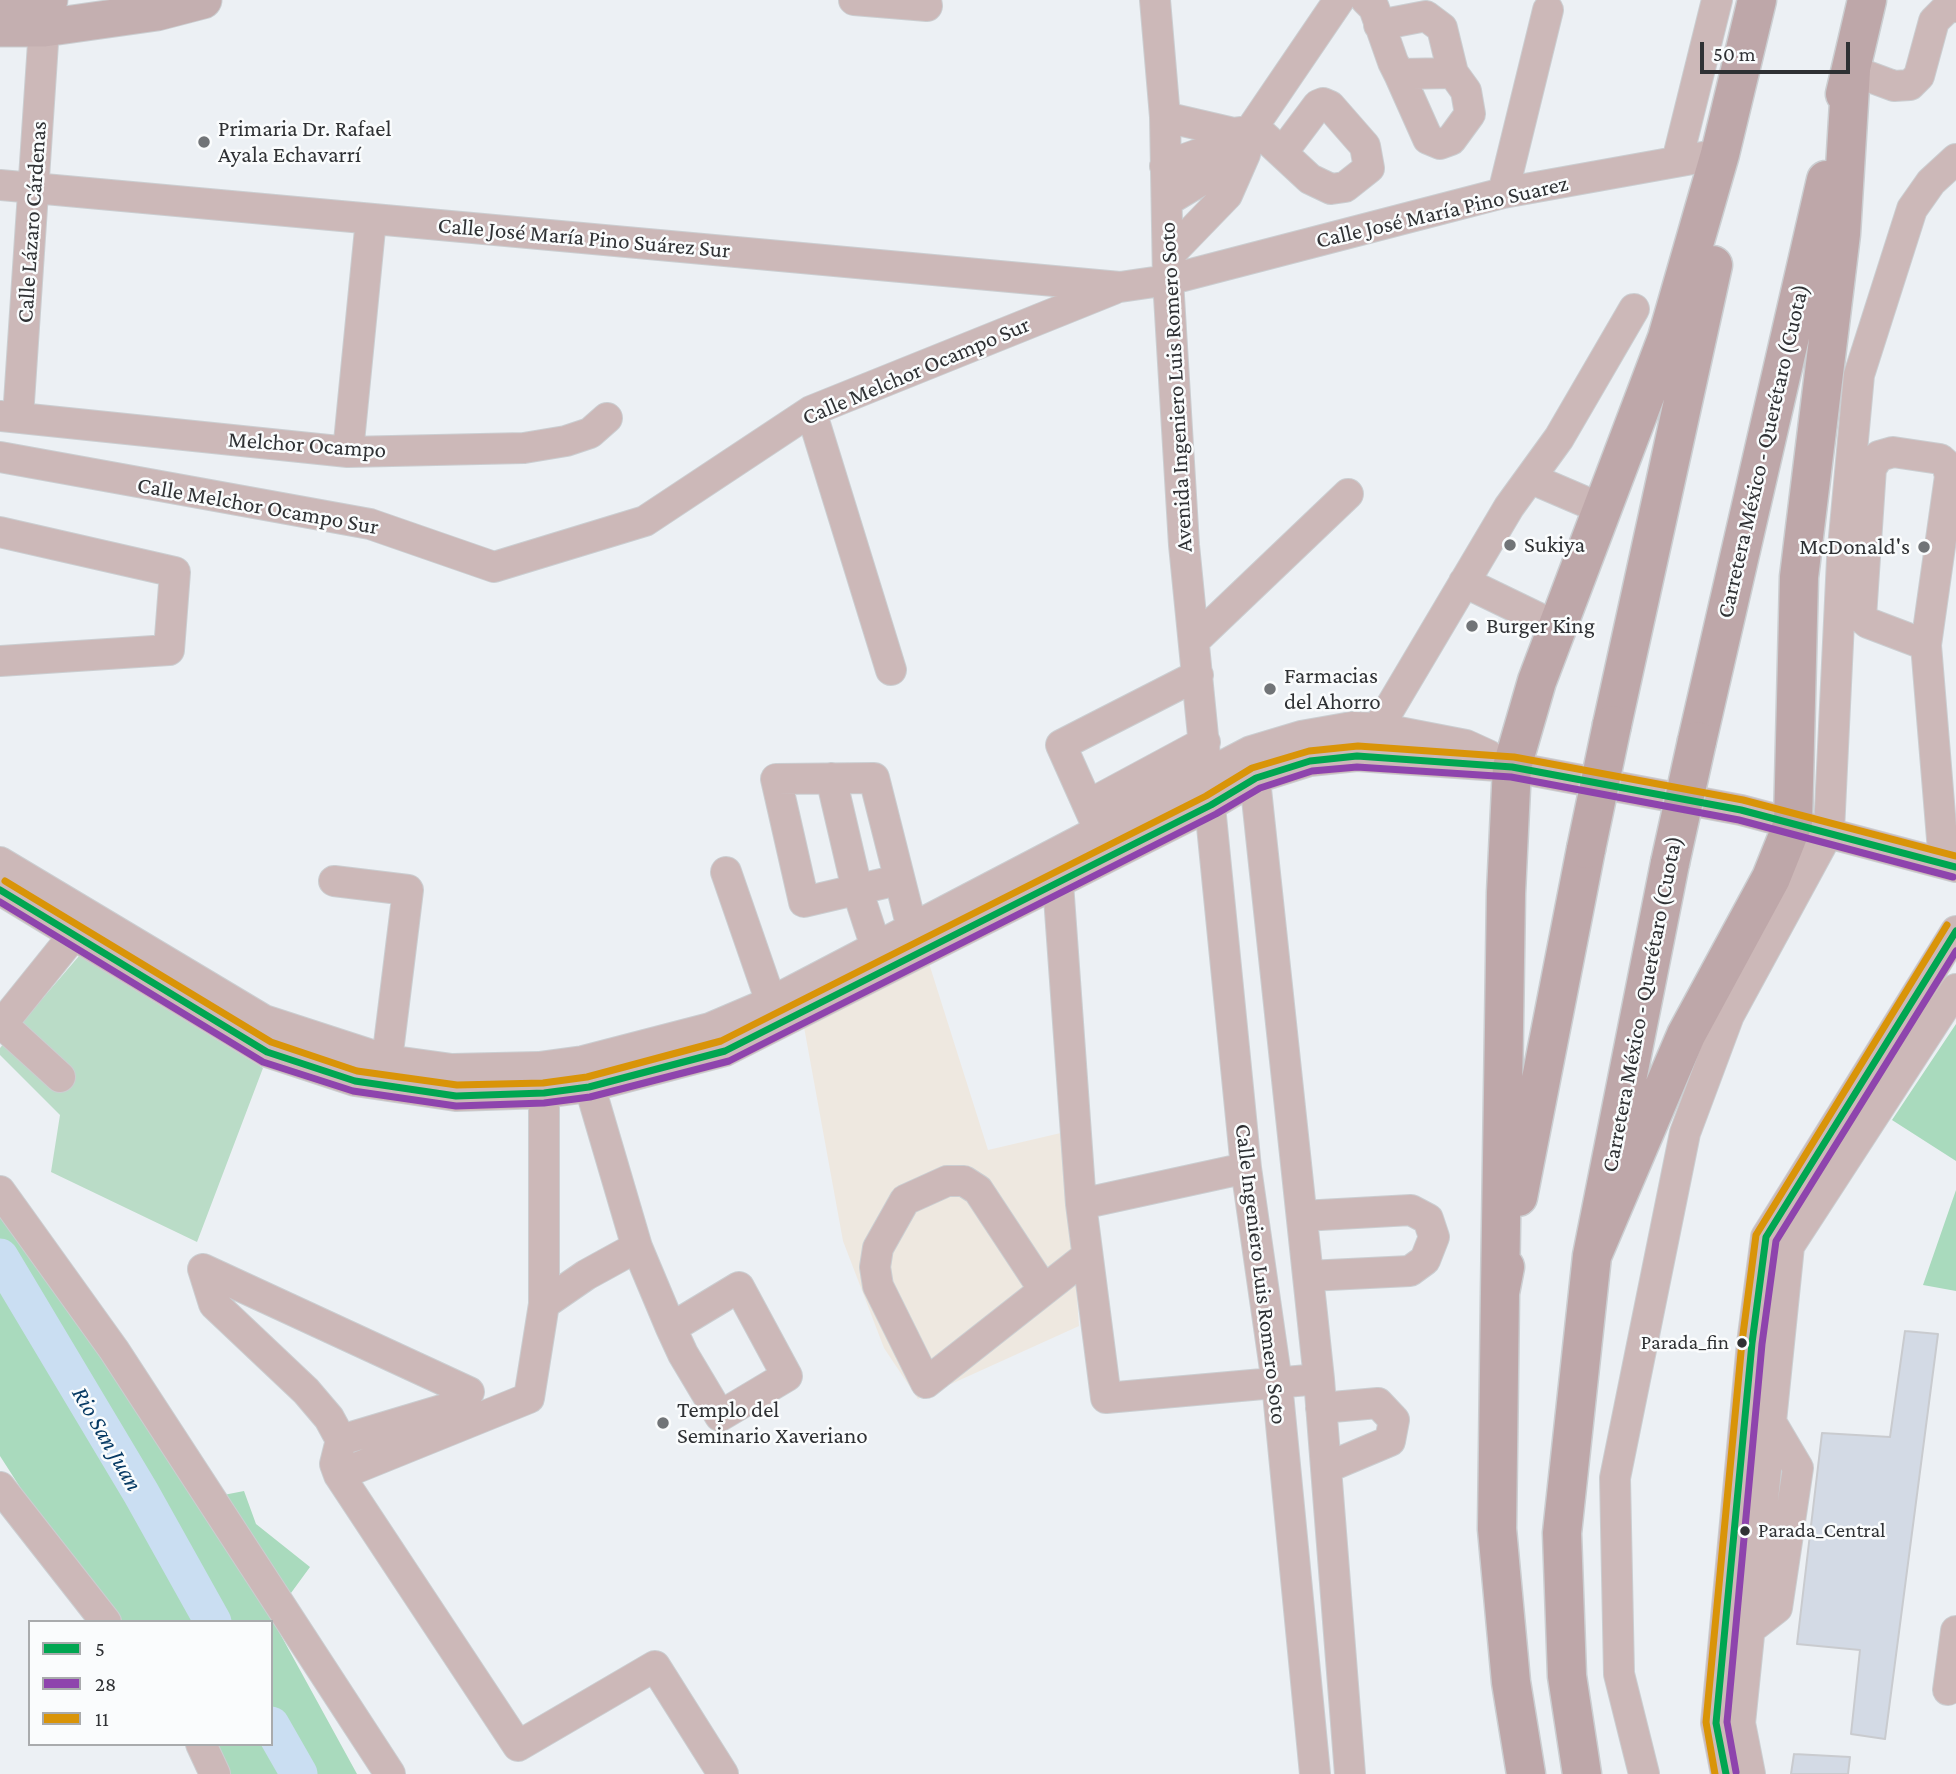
<!DOCTYPE html>
<html>
<head>
<meta charset="utf-8">
<style>
	body { margin:0 }
	#map { position:relative; width:1956px; height:1774px; overflow:hidden; background:#ecf0f4; font-family:"Crimson Pro",serif }
	canvas { display:block }
	.legend { position:absolute; left:28px; top:1620px; width:245px; height:126px; box-sizing:border-box; background:#fafcfd; border:2px solid #a9abad; margin:0; padding:9px 12px; list-style:none; font-size:21px; color:#2f3134 }
	.legend li { display:flex; align-items:center; gap:14px; height:35px }
	.legend b { width:35px; border:2px solid #a9abad }
	.scale { position:absolute; left:1700px; top:42px; width:150px; height:32px; box-sizing:border-box; border:4px solid #2f3134; border-top:0; padding-left:9px; font-size:21px; line-height:24px; white-space:nowrap; color:#2f3134; -webkit-text-stroke:5px #fafcfd; paint-order:stroke }
</style>
</head>
<body>
<div id="map">
<canvas width="1956" height="1774"></canvas>
<ul class="legend">
<li><b style="height:9px;background:#00a651"></b>5</li>
<li><b style="height:9px;background:#8e44ad"></b>28</li>
<li><b style="height:9px;background:#d99408"></b>11</li>
</ul>
<div class="scale">50 m</div>
</div>
<script>
const ctx = document.querySelector('canvas').getContext('2d');
ctx.lineJoin = 'round';
function fillPath(path, color) {
  ctx.fillStyle = color;
  ctx.fill(path, 'evenodd');
}
function shape(rows) {
  const path = new Path2D();
  for (const r of rows) {
    path.moveTo(r[0], r[1]);
    for (let i = 2; i < r.length; i += 2) path.lineTo(r[i], r[i + 1]);
  }
  return path;
}
function stroke(path, color, width, dash) {
  ctx.strokeStyle = color;
  ctx.lineWidth = width;
  ctx.lineCap = dash ? 'butt' : 'round';
  ctx.setLineDash(dash || []);
  ctx.stroke(path);
}
function write(font, color, halo, rows, align = 'center') {
  ctx.font = font + ' "Crimson Pro",serif';
  ctx.lineWidth = 5;
  ctx.setLineDash([]);
  ctx.textBaseline = 'middle';
  ctx.strokeStyle = halo;
  ctx.fillStyle = color;
  for (const [text, x, y, turn = 0] of rows) {
    ctx.save();
    ctx.translate(x, y);
    ctx.rotate((+turn || 0) * Math.PI / 180);
    ctx.textAlign = isNaN(turn) ? turn : align;
    if (halo) ctx.strokeText(text, 0, 0);
    ctx.fillText(text, 0, 0);
    ctx.restore();
  }
}
const medical = shape([
	[927,957,988,1150,1065,1132,1079,1326,918,1399,884,1348,843,1241,804,1027]
]);
const green = shape([
	[79,956,263,1068,197,1242,51,1172,60,1115,0,1055,0,1048]
]);
const forest = shape([
	[1956,1024,1956,1161,1892,1120],
	[1956,1190,1956,1291,1923,1285],
	[0,1193,198,1500,244,1491,256,1524,310,1567,272,1619,357,1774,215,1774,201,1744,271,1744,271,1622,118,1622,47,1529,0,1456]
]);
const river = shape([
	[0,1257,141,1493,213,1622],
	[271,1725,299,1774]
]);
const building = shape([
	[1905,1331,1938,1334,1885,1739,1851,1734,1860,1650,1797,1644,1822,1433,1890,1437,1905,1331],
	[1794,1754,1850,1757,1848,1774,1791,1774,1794,1754]
]);
const minor = shape([
	[854,0,927,6,926,0],
	[1155,0,1165,117,1168,280,1184,545,1246,1168,1277,1383,1315,1774],
	[1366,0,1374,8,1393,62,1399,74,1428,139,1440,144,1451,140,1470,114,1466,91,1453,73,1399,74],
	[1379,25,1426,16,1442,28,1453,73],
	[1851,70,1894,86,1910,85,1919,76,1934,21,1947,8,1956,7],
	[1165,117,1234,133,1250,131],
	[1254,127,1310,179,1331,189,1345,187,1369,168,1365,146,1330,106,1323,103,1318,105,1282,153],
	[1677,161,1717,0],
	[1165,166,1210,150,1234,133],
	[0,185,1120,287,1168,280,1503,193,1720,154],
	[1503,193,1548,10],
	[1167,201,1245,154],
	[1168,256,1227,195,1245,154,1250,131,1339,0],
	[811,411,891,670],
	[0,416,348,452,524,448,566,441,590,433,607,418],
	[18,417,44,28],
	[348,452,371,219],
	[0,457,370,524,494,567,645,521,811,411,1114,289],
	[1532,479,1602,509],
	[0,532,175,572,169,650,0,661],
	[1464,582,1557,627],
	[1195,640,1348,494],
	[1926,645,1868,623,1861,617,1871,468,1879,456,1893,452,1940,459,1947,465,1950,476,1926,645,1944,863],
	[1378,728,1509,507,1559,438,1634,309],
	[1253,761,1319,1379,1350,1774],
	[831,778,857,889,876,947],
	[1088,805,1205,742],
	[1099,830,1061,745,1198,675],
	[0,862,264,1020,387,1060,452,1069,539,1067,583,1061,710,1028,771,1002,1251,751,1301,736,1352,727,1378,728,1466,745,1488,755],
	[726,872,771,1002],
	[898,880,804,902,776,779,874,778,916,944],
	[334,881,408,890,387,1060],
	[1058,883,1081,1204,1106,1398,1319,1379],
	[0,890,267,1052,355,1081,456,1096,544,1093,589,1087,725,1051,1211,805,1256,778,1310,761,1357,756,1512,767,1741,810,1956,867],
	[0,1022,2,1024,85,921],
	[2,1024,60,1077],
	[584,1067,637,1247,671,1328,683,1354,720,1416,787,1376,739,1287,671,1328],
	[0,1191,114,1350,390,1774],
	[1081,1204,1246,1168],
	[1302,1216,1411,1210,1428,1219,1434,1237,1425,1260,1410,1271,1308,1276],
	[203,1269,214,1304,306,1391,329,1418,341,1440,335,1464,339,1475,518,1746,655,1666,723,1774],
	[203,1269,469,1392,448,1408,341,1440],
	[1044,1290,978,1190,964,1181,947,1181,905,1200,878,1248,875,1267,878,1286,926,1383,1086,1257],
	[544,1304,586,1275,637,1247],
	[1321,1408,1378,1403,1394,1420,1390,1441,1326,1468],
	[339,1475,529,1398,544,1304,544,1093],
	[0,1487,106,1622],
	[1736,1629,1749,1630,1777,1608,1798,1468,1772,1424,1766,1421],
	[1948,1690,1956,1631],
	[201,1744,215,1774],
	[1644,1774,1619,1674,1615,1478,1685,1133,1729,1015,1829,831,1842,559,1859,375,1912,209,1931,182,1956,159],
	[1726,1774,1716,1723,1752,1343,1766,1237,1956,931],
	[1750,1774,1740,1723,1789,1246,1956,989]
]);
const major = shape([
	[0,1,49,0],
	[0,28,44,28,157,12,203,0]
]);
const highway = shape([
	[1845,94,1867,0],
	[1612,725,1713,265],
	[1697,741,1826,180],
	[1518,1197,1586,849],
	[1592,1256,1686,1035,1771,878,1793,823,1799,577,1841,234,1851,70],
	[1505,1267,1500,1293,1497,1529,1511,1682,1526,1774],
	[1500,1293,1506,893,1512,767,1537,681,1667,338,1720,154,1757,0],
	[1582,1774,1567,1676,1562,1533,1592,1256,1670,863]
]);
const highwayBridge = shape([
	[1586,849,1612,725],
	[1670,863,1697,741]
]);
const bus1 = shape([
	[0,890,267,1052,355,1081,456,1096,544,1093,589,1087,725,1051,1211,805,1256,778,1310,761,1357,756,1512,767,1741,810,1956,867],
	[1726,1774,1716,1723,1752,1343,1766,1237,1956,931]
]);
const bus2 = shape([
	[0,902,263,1062,353,1091,456,1106,544,1103,590,1097,729,1061,1216,814,1260,788,1312,771,1357,767,1511,777,1739,820,1953,877],
	[1736,1772,1727,1722,1762,1344,1776,1241,1956,951]
]);
const bus3 = shape([
	[5,881,271,1042,357,1071,457,1085,543,1083,587,1077,721,1041,1206,796,1252,768,1309,751,1358,746,1514,757,1743,800,1956,856],
	[1715,1774,1706,1722,1742,1342,1756,1235,1947,925]
]);
const markers = [
	[204,142,7,"#717477"],
	[1510,545,7,"#717477"],
	[1924,547,7,"#717477"],
	[1472,626,7,"#717477"],
	[1270,689,7,"#717477"],
	[1742,1343,6,"#2f3134"],
	[663,1423,7,"#717477"],
	[1745,1531,6,"#2f3134"]
];
const busNames = [
	["Parada_fin",1729,1343],
	["Parada_Central",1758,1531,"left"]
];
const poiNames = [
	["Primaria Dr. Rafael",218,129],
	["Ayala Echavarrí",218,155],
	["Sukiya",1524,545],
	["McDonald's",1910,547,"right"],
	["Burger King",1486,626],
	["Farmacias",1284,676],
	["del Ahorro",1284,702],
	["Templo del",677,1410],
	["Seminario Xaveriano",677,1436]
];
const streetNames = [
	["Calle José María Pino Suarez",1442,212,-13],
	["Calle Lázaro Cárdenas",32,222,-86],
	["Calle José María Pino Suárez Sur",584,238,5],
	["Calle Melchor Ocampo Sur",916,371,-23],
	["Avenida Ingeniero Luis Romero Soto",1176,387,-93],
	["Melchor Ocampo",307,445,4],
	["Carretera México - Querétaro (Cuota)",1763,451,-77],
	["Calle Melchor Ocampo Sur",258,506,10],
	["Carretera México - Querétaro (Cuota)",1642,1004,-79],
	["Calle Ingeniero Luis Romero Soto",1261,1274,83]
];
const waterNames = [
	["Rio San Juan",107,1439,60]
];
fillPath(medical, '#eee8e0');
fillPath(green, '#badcc7');
fillPath(forest, '#a9dabd');
stroke(river, '#cadef2', 37);
fillPath(building, '#d3dae5');
stroke(building, '#c9cbcf', 2);
stroke(minor, '#cbced1', 32);
stroke(major, '#cbced1', 39);
stroke(highway, '#cbced1', 41);
stroke(minor, '#ccb8b8', 30);
stroke(major, '#c4afb0', 37);
stroke(highway, '#bea7a9', 38);
stroke(highwayBridge, '#cbced1', 41, []);
stroke(highwayBridge, '#bea7a9', 38);
stroke(bus1, '#00a651', 7);
stroke(bus2, '#8e44ad', 7);
stroke(bus3, '#d99408', 7);
for (const [x, y, r, color] of markers) {
  const dot = new Path2D();
  dot.arc(x, y, r, 0, 2 * Math.PI);
  ctx.fillStyle = color;
  ctx.fill(dot);
  stroke(dot, '#fafcfd', 2.5);
}
write('21px', '#2f3134', '#fafcfd', busNames, 'right');
write('23px', '#2f3134', '#fafcfd', poiNames, 'left');
write('23px', '#2f3134', '#fafcfd', streetNames);
write('italic 24px', '#073a64', '#fafcfd', waterNames);
</script>
</body>
</html>
